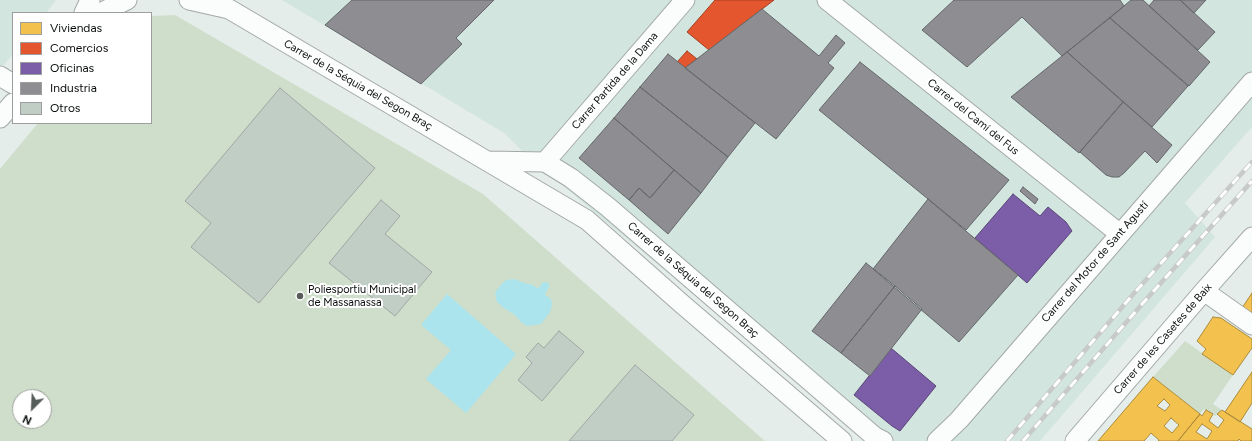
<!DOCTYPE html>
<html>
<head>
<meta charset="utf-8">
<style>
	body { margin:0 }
	#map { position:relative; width:1252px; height:441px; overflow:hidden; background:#e4edea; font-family:Figtree,sans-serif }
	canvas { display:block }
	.legend { position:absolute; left:12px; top:12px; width:140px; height:112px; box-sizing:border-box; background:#fff; border:1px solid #9d9f9e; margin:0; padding:5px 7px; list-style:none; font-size:12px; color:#090e0c }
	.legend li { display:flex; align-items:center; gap:8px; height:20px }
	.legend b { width:20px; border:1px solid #9d9f9e }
	.north { position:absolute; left:12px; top:389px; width:40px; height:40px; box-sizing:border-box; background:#fff; border:1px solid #9d9f9e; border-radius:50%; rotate:204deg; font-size:11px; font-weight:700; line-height:16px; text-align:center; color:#090e0c }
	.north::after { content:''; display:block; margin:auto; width:14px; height:18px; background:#565c5a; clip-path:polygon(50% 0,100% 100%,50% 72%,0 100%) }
</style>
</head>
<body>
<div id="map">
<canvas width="1252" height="441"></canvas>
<ul class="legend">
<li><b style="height:11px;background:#f2c14e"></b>Viviendas</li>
<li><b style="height:11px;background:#e4572e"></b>Comercios</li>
<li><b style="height:11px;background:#7b5ea7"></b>Oficinas</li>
<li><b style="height:11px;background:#8d8d92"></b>Industria</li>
<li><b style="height:11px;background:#c0cec5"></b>Otros</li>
</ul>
<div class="north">N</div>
</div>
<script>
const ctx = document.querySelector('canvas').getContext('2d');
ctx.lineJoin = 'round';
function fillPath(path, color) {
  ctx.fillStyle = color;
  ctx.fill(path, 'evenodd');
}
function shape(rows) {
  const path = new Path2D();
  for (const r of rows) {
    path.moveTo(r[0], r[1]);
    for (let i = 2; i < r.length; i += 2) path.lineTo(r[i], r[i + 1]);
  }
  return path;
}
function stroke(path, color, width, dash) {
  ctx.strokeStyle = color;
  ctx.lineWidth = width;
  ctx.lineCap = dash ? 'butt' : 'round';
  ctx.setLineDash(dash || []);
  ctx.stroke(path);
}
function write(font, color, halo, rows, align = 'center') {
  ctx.font = font + ' Figtree,sans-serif';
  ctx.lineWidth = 4;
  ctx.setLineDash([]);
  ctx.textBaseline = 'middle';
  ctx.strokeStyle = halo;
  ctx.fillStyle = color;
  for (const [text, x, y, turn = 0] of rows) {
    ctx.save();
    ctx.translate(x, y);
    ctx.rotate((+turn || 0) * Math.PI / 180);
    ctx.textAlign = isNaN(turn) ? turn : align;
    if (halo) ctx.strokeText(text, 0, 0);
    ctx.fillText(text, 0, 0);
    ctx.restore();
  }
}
const built = shape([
	[0,0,56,0,46,13,13,13,13,54,0,70],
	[282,0,1252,0,1252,127,1185,203,1215,237,1040,441,870,441,527,156,504,133]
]);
const green = shape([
	[175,15,483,194,765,441,0,441,0,169,38,123,151,123,151,16],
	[20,397,44,397,44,421,20,421],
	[1185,341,1233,375,1213,404,1222,410,1215,416,1204,409,1200,414,1153,377]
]);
const water = shape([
	[515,279,524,283,533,285,537,288,540,287,542,283,545,282,549,283,549,287,546,292,545,295,551,299,552,305,550,312,541,324,527,326,522,323,515,315,504,308,497,302,495,293,500,286,506,280],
	[447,294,516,354,466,413,426,379,451,350,421,325]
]);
const homes = shape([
	[1252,293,1252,314,1242,308,1252,293],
	[1213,317,1221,318,1252,339,1252,348,1233,375,1202,354,1206,349,1197,341,1213,317],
	[1252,372,1252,403,1240,422,1225,412,1252,372],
	[1153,377,1200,414,1178,441,1158,441,1159,440,1151,433,1144,441,1098,441,1153,377],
	[1164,399,1170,405,1165,411,1157,406,1164,399],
	[1171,418,1179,425,1172,433,1164,426,1171,418],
	[1206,410,1213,414,1209,421,1218,428,1224,420,1217,414,1222,410,1252,429,1252,441,1241,441,1239,439,1238,441,1178,441,1200,414,1202,416,1206,410],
	[1202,424,1212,431,1207,439,1196,432,1202,424]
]);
const shops = shape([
	[715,0,774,0,709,50,687,32,715,0],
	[687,51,697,59,685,68,677,62,687,51]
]);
const offices = shape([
	[1013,194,1040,216,1048,207,1066,222,1072,231,1027,283,975,238,1013,194],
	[891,348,936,386,900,431,892,426,854,395,891,348]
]);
const industry = shape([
	[352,0,494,0,456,38,462,44,421,84,325,25,352,0],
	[954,0,1120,0,1124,6,1062,56,1022,17,967,67,922,30,954,0],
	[1131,0,1143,0,1210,62,1189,86,1110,18,1131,0],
	[1154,0,1180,0,1215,32,1198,50,1149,6,1154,0],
	[1180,0,1206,0,1194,13,1180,0],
	[762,9,819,56,836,35,845,43,828,63,834,68,776,139,685,68,762,9],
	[1110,18,1188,86,1152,127,1067,52,1110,18],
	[1067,52,1123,102,1079,153,1011,97,1067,52],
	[668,54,755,123,728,157,640,87,668,54],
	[860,62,1009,180,966,230,819,110,860,62],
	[640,87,728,157,701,193,614,118,640,87],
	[1123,102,1172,145,1157,163,1145,151,1124,173,1119,177,1112,177,1106,175,1080,152,1123,102],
	[614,118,674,170,650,198,639,188,629,200,579,158,614,118],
	[674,170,701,193,668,234,629,200,639,188,650,198,674,170],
	[1023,187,1038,199,1035,204,1020,191,1023,187],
	[928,199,1018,275,959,342,873,269,928,199],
	[866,263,895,286,841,353,812,331,866,263],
	[895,286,922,309,870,376,841,353,895,286]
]);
const building = shape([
	[280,88,375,168,259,303,191,247,211,223,185,201,280,88],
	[381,200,400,216,385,234,432,272,395,316,329,263,381,200],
	[559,331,584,352,542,401,518,380,532,363,526,357,538,343,544,348,559,331],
	[635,365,694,415,672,441,569,441,635,365]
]);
const minor = shape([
	[189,0,229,9,587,220,682,304,842,441],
	[827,0,1120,234],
	[84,13,90,0],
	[100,13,127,0],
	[0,76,13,84],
	[0,118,13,103],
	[489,161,545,162,571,178,608,207,875,437,883,441],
	[545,162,685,0],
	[1204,291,1252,325],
	[937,441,959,420,1252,82],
	[1075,441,1204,291,1252,237]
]);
const rail = shape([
	[1007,441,1136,291,1252,162],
	[1023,441,1143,303,1252,181]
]);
const markers = [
	[300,296,4,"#565c5a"]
];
const streetNames = [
	["Carrer Partida de la Dama",615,81,-49],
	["Carrer de la Séquia del Segon Braç",358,85,30],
	["Carrer del Camí del Fus",973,117,39],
	["Carrer del Motor de Sant Agustí",1095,262,-49],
	["Carrer de la Séquia del Segon Braç",693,280,41],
	["Carrer de les Casetes de Baix",1163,339,-49]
];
const poiNames = [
	["Poliesportiu Municipal",308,290],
	["de Massanassa",308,303]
];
fillPath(built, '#d3e5df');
fillPath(green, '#cedecb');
fillPath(water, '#abe4ed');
fillPath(homes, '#f2c14e');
stroke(homes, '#ac8b3a', 1);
fillPath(shops, '#e4572e');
stroke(shops, '#a24124', 1);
fillPath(offices, '#7b5ea7');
stroke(offices, '#594678', 1);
fillPath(industry, '#8d8d92');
stroke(industry, '#65676a', 1);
fillPath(building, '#c0cec5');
stroke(building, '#a1a7a4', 1);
stroke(minor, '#a3a9a7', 21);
stroke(minor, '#fbfcfc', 19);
stroke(rail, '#c7cac9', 4.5);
stroke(rail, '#fff', 3, [9]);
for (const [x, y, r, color] of markers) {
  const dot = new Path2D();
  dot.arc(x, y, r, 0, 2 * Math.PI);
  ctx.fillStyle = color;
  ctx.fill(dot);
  stroke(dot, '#fff', 1.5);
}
write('11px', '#090e0c', '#fff', streetNames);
write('11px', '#090e0c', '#fff', poiNames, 'left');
</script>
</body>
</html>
